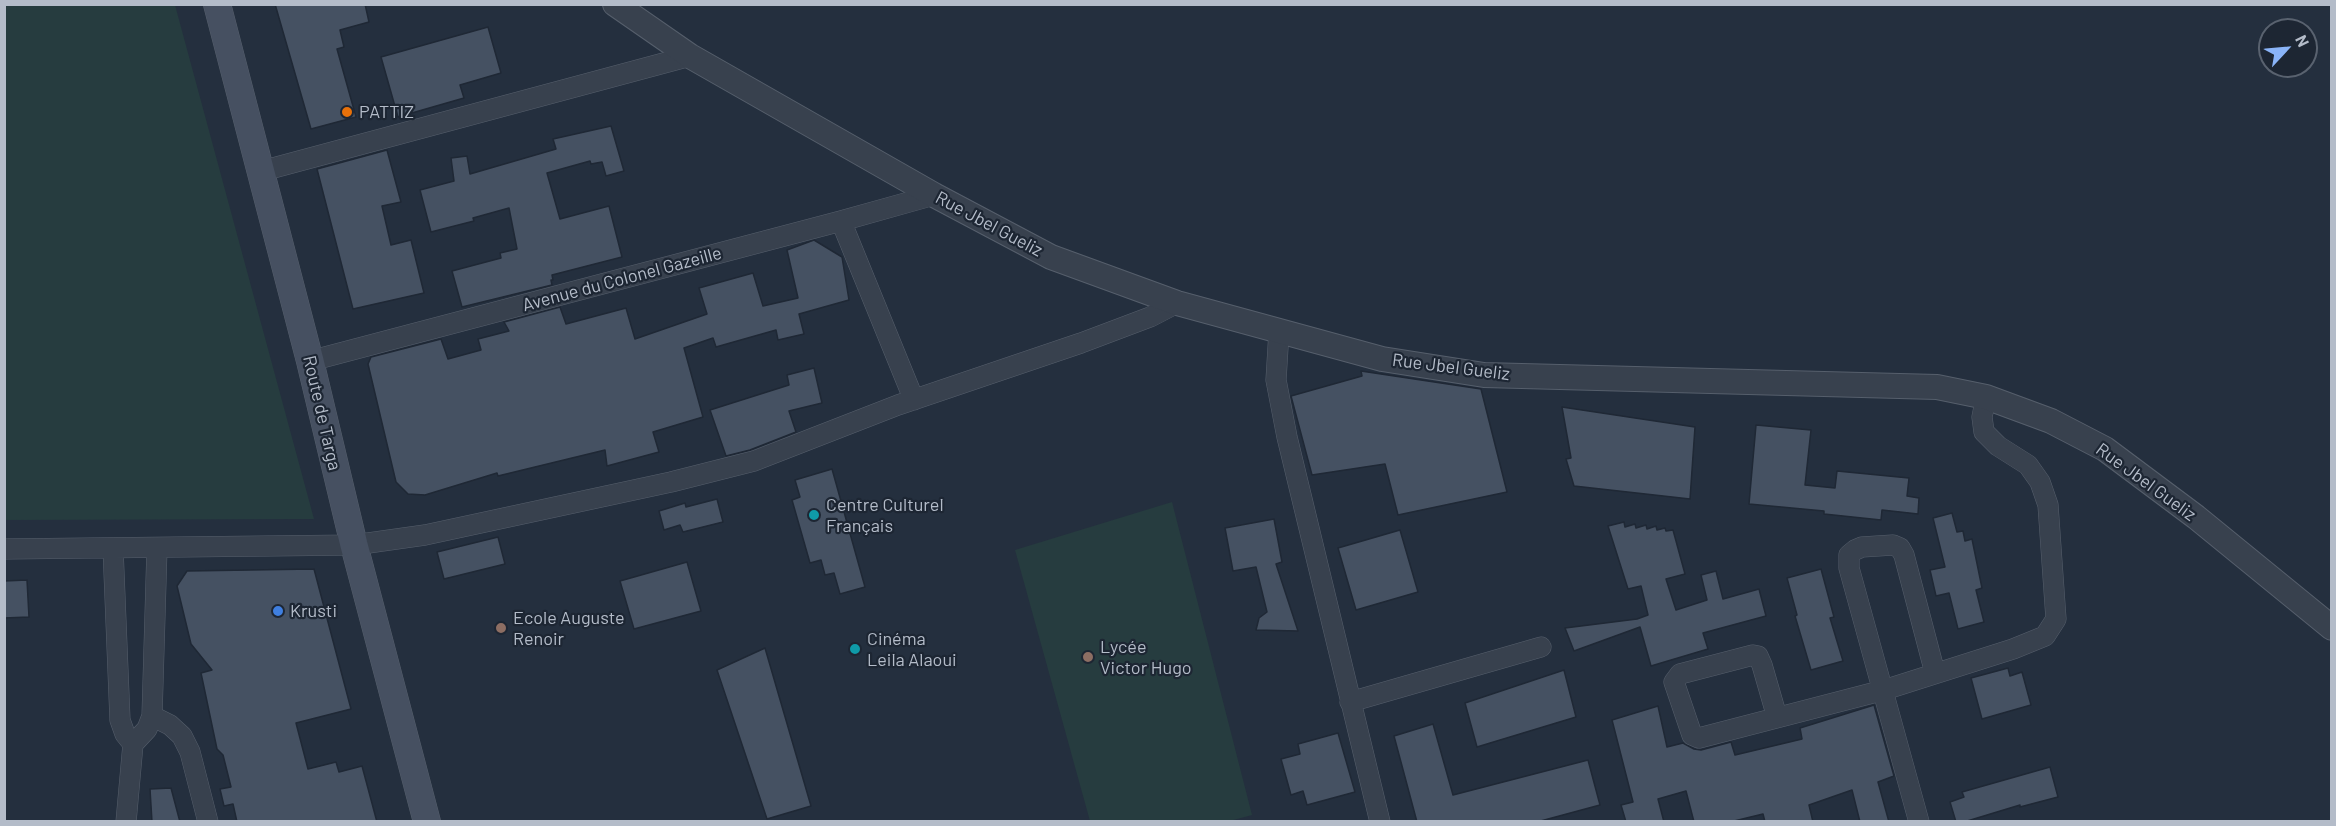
<!DOCTYPE html>
<html>
<head>
<meta charset="utf-8">
<style>
	body { margin:0 }
	#map { position:relative; width:2336px; height:826px; overflow:hidden; background:#242f3e; font-family:Barlow,sans-serif }
	canvas { display:block }
	.frame { position:absolute; inset:0; border:6px solid #b4bcc9; pointer-events:none }
	.north { position:absolute; left:2258px; top:18px; width:60px; height:60px; box-sizing:border-box; background:#1d2633; border:2px solid #59626f; border-radius:50%; rotate:64deg; font-size:16px; font-weight:700; line-height:24px; text-align:center; color:#b4bcc9 }
	.north::after { content:''; display:block; margin:auto; width:21px; height:27px; background:#8ab4f8; clip-path:polygon(50% 0,100% 100%,50% 72%,0 100%) }
</style>
</head>
<body>
<div id="map">
<canvas width="2336" height="826"></canvas>
<div class="frame"></div>
<div class="north">N</div>
</div>
<script>
const ctx = document.querySelector('canvas').getContext('2d');
ctx.lineJoin = 'round';
function fillPath(path, color) {
  ctx.fillStyle = color;
  ctx.fill(path, 'evenodd');
}
function shape(rows) {
  const path = new Path2D();
  for (const r of rows) {
    path.moveTo(r[0], r[1]);
    for (let i = 2; i < r.length; i += 2) path.lineTo(r[i], r[i + 1]);
  }
  return path;
}
function stroke(path, color, width, dash) {
  ctx.strokeStyle = color;
  ctx.lineWidth = width;
  ctx.lineCap = dash ? 'butt' : 'round';
  ctx.setLineDash(dash || []);
  ctx.stroke(path);
}
function write(font, color, halo, rows, align = 'center') {
  ctx.font = font + ' Barlow,sans-serif';
  ctx.lineWidth = 4.5;
  ctx.setLineDash([]);
  ctx.textBaseline = 'middle';
  ctx.strokeStyle = halo;
  ctx.fillStyle = color;
  for (const [text, x, y, turn = 0] of rows) {
    ctx.save();
    ctx.translate(x, y);
    ctx.rotate((+turn || 0) * Math.PI / 180);
    ctx.textAlign = isNaN(turn) ? turn : align;
    if (halo) ctx.strokeText(text, 0, 0);
    ctx.fillText(text, 0, 0);
    ctx.restore();
  }
}
const green = shape([
	[4,5,175,5,314,519,5,520],
	[1172,502,1252,815,1226,822,1090,821,1015,550]
]);
const building = shape([
	[275,4,365,4,369,22,340,30,344,47,337,49,356,117,311,129,275,4],
	[488,27,501,73,460,85,464,98,398,117,381,57,488,27],
	[611,126,624,171,606,176,602,162,591,164,590,161,547,173,560,219,609,206,622,257,552,275,553,280,551,280,552,285,462,307,452,271,501,258,500,253,517,249,509,208,473,218,474,221,431,232,420,190,454,181,451,158,467,156,470,174,556,149,553,139,611,126],
	[387,150,401,202,382,206,391,245,411,240,424,293,353,309,317,169,387,150],
	[814,240,842,257,849,300,799,314,804,334,778,340,776,330,716,347,713,338,684,348,703,417,653,432,659,452,607,466,605,450,498,476,497,473,425,495,408,494,396,482,368,364,371,357,441,339,448,359,481,350,478,339,509,331,504,322,560,307,566,324,626,308,635,339,707,314,699,288,753,273,763,306,798,298,787,250,814,240],
	[814,368,822,403,789,411,796,432,750,450,726,456,710,410,789,385,787,375,814,368],
	[1361,371,1481,389,1507,492,1398,515,1385,464,1312,475,1291,396,1362,376,1361,371],
	[1562,407,1695,427,1690,499,1574,486,1566,459,1571,458,1562,407],
	[1756,425,1811,430,1805,485,1835,488,1837,471,1909,478,1907,496,1919,498,1918,514,1882,510,1881,520,1824,514,1824,511,1749,504,1756,425],
	[832,469,865,587,840,594,834,573,825,575,821,560,810,563,792,500,800,497,795,480,832,469],
	[717,499,723,522,683,532,680,525,664,530,659,511,685,503,686,507,717,499],
	[1952,513,1957,532,1963,531,1965,541,1972,539,1982,588,1976,590,1984,622,1958,629,1949,593,1936,596,1930,570,1945,567,1933,518,1952,513],
	[1274,519,1282,562,1276,564,1298,631,1256,630,1259,618,1267,612,1256,567,1233,571,1225,528,1274,519],
	[1624,522,1625,527,1635,524,1636,528,1646,525,1647,529,1656,526,1657,530,1665,528,1666,531,1673,530,1685,574,1666,579,1676,610,1707,600,1701,575,1716,571,1723,599,1759,589,1766,616,1703,633,1708,649,1651,666,1640,627,1574,651,1565,628,1637,619,1648,615,1641,586,1628,589,1608,526,1624,522],
	[1400,530,1418,592,1356,610,1338,548,1400,530],
	[498,537,505,564,444,579,437,552,498,537],
	[687,562,701,611,634,629,620,581,687,562],
	[314,569,351,709,296,723,308,769,336,762,339,772,362,766,377,822,237,822,233,804,224,806,220,789,231,787,223,755,217,749,201,673,212,670,191,644,177,586,187,571,314,569],
	[1821,569,1834,617,1830,618,1843,661,1811,670,1795,616,1797,615,1787,578,1821,569],
	[27,580,29,617,4,618,4,581,27,580],
	[765,648,811,806,767,819,717,670,765,648],
	[2008,668,2010,676,2022,672,2031,705,1982,719,1971,678,2008,668],
	[1564,670,1576,717,1477,747,1465,703,1564,670],
	[1874,705,1894,776,1878,782,1889,822,1860,822,1852,790,1809,805,1813,822,1765,822,1763,814,1730,822,1694,822,1686,791,1658,799,1664,822,1626,822,1621,805,1633,802,1612,720,1658,706,1667,747,1683,743,1694,749,1701,750,1731,742,1735,755,1802,739,1800,728,1874,705],
	[1433,724,1453,795,1588,760,1600,805,1537,822,1417,822,1394,736,1433,724],
	[1338,733,1355,792,1307,805,1303,791,1291,795,1281,759,1300,754,1298,744,1338,733],
	[2050,767,2058,797,2020,807,2020,805,1964,822,1956,822,1950,802,1964,797,1962,792,2050,767],
	[171,788,180,822,152,822,150,789,171,788]
]);
const minor = shape([
	[262,171,690,56],
	[841,221,914,400],
	[1279,331,1276,380,1287,437,1380,822],
	[310,361,841,221,934,195],
	[113,548,120,720,125,734,133,744,126,822],
	[4,549,354,545,425,535,671,482,754,461,898,405,1081,343,1150,317,1177,303],
	[1350,702,1541,647],
	[152,716,170,725,182,736,190,752,208,822],
	[1777,717,1762,665,1758,656,1753,655,1680,674,1674,682,1692,735,1699,738,1884,690,2013,649,2045,636,2056,619,2048,505,2040,482,2028,465,1998,446,1984,432,1982,417,1986,397],
	[133,744,147,729,152,716,157,548],
	[1919,822,1849,568,1849,555,1855,550,1862,547,1893,545,1900,548,1904,555,1935,673]
]);
const tertiary = shape([
	[615,4,690,56,934,195,1051,257,1177,303,1382,359,1484,375,1937,387,1986,397,2051,421,2105,449,2196,517,2332,628]
]);
const secondary = shape([
	[217,4,310,361,354,545,427,822]
]);
const markers = [
	[347,112,6,"#e8710a"],
	[814,515,6,"#0f9aa8"],
	[278,611,6,"#3f7fe0"],
	[501,628,6,"#8d6e63"],
	[855,649,6,"#0f9aa8"],
	[1088,657,6,"#8d6e63"]
];
const poiNames = [
	["PATTIZ",359,112],
	["Centre Culturel",826,505],
	["Français",826,526],
	["Krusti",290,611],
	["Ecole Auguste",513,618],
	["Renoir",513,639],
	["Cinéma",867,639],
	["Leila Alaoui",867,660],
	["Lycée",1100,647],
	["Victor Hugo",1100,668]
];
const streetNames = [
	["Rue Jbel Gueliz",989,224,28],
	["Avenue du Colonel Gazeille",622,279,-15],
	["Rue Jbel Gueliz",1451,367,7],
	["Route de Targa",322,413,77],
	["Rue Jbel Gueliz",2146,482,36]
];
fillPath(green, '#263c3f');
fillPath(building, '#455162');
stroke(building, '#1f2835', 1.5);
stroke(minor, '#565f6c', 21);
stroke(tertiary, '#565f6c', 26);
stroke(secondary, '#565f6c', 28);
stroke(minor, '#38414e', 20);
stroke(tertiary, '#38414e', 24);
stroke(secondary, '#465061', 27);
for (const [x, y, r, color] of markers) {
  const dot = new Path2D();
  dot.arc(x, y, r, 0, 2 * Math.PI);
  ctx.fillStyle = color;
  ctx.fill(dot);
  stroke(dot, '#1d2633', 2);
}
write('18px', '#b4bcc9', '#1d2633', poiNames, 'left');
write('18px', '#b4bcc9', '#1d2633', streetNames);
</script>
</body>
</html>
